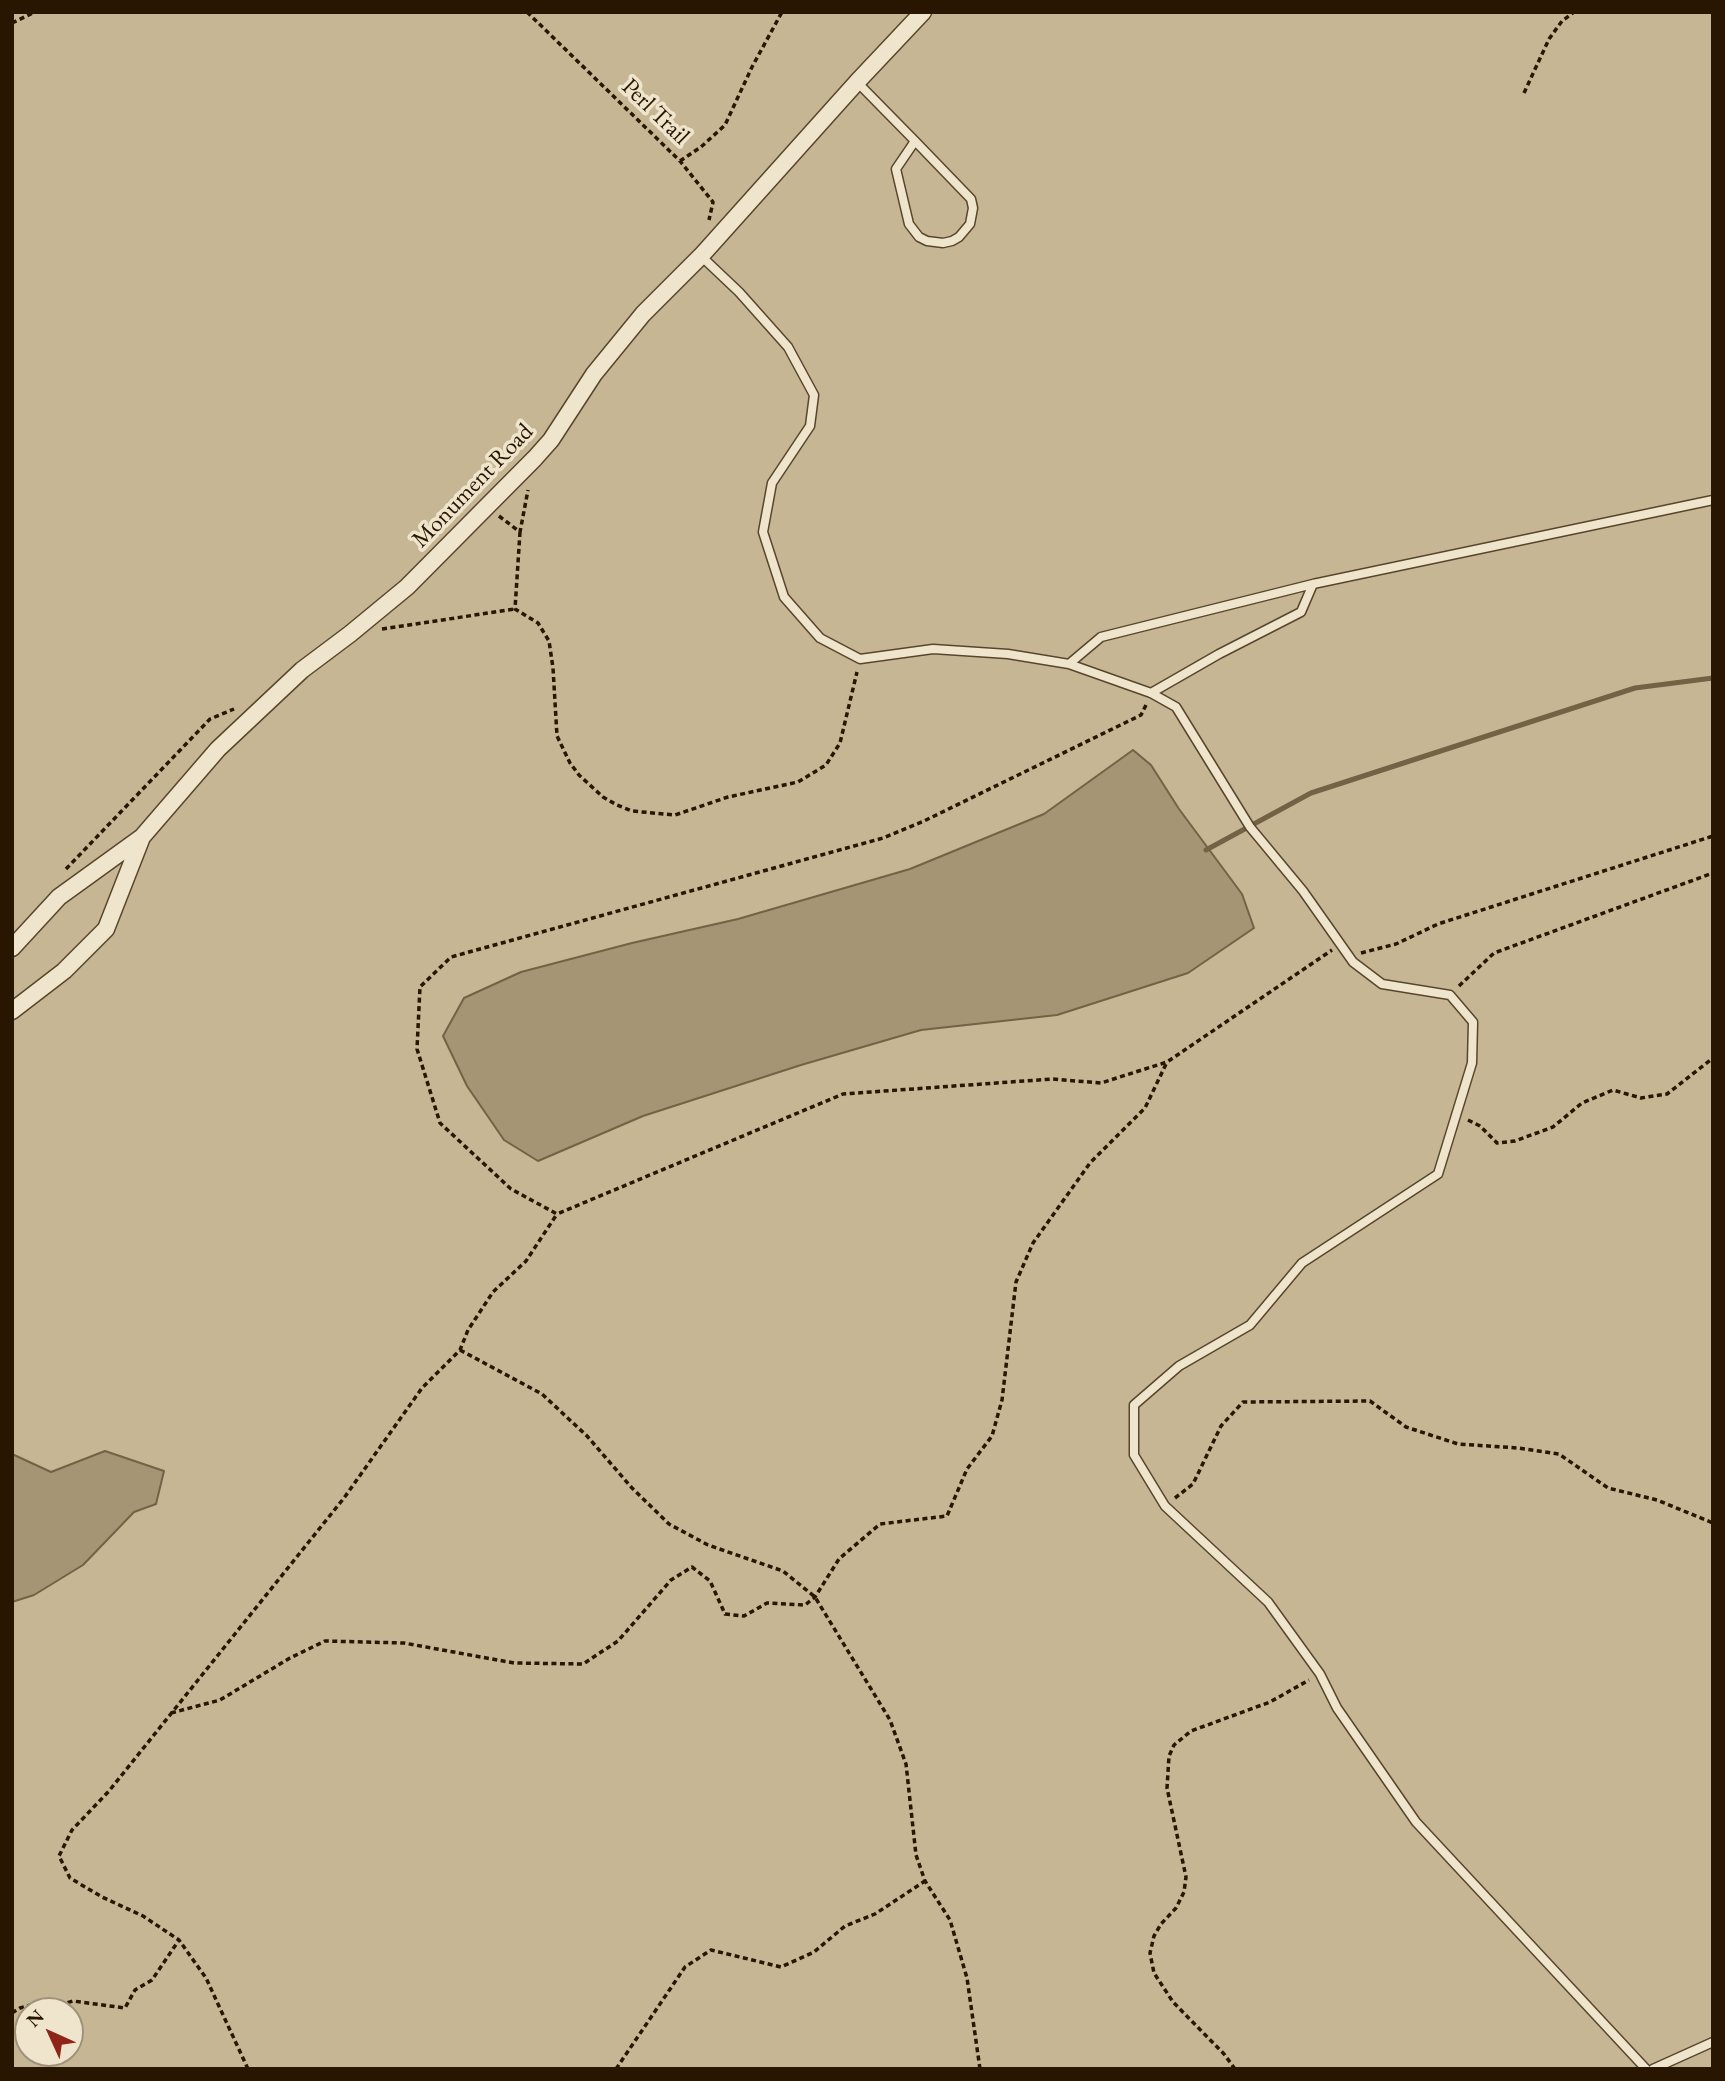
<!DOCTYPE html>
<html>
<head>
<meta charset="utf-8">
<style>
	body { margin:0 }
	#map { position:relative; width:1725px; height:2081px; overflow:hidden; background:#e6d7b1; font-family:"EB Garamond",serif }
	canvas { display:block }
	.frame { position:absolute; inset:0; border:14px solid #281600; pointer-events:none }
	.north { position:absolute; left:14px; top:1997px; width:70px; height:70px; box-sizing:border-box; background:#efe5cc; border:2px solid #9f927a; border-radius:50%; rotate:315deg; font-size:19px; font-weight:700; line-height:28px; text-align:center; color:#281600 }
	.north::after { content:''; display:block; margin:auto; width:24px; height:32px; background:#8f2418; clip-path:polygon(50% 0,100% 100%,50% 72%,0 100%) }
</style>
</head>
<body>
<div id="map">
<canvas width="1725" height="2081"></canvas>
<div class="frame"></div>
<div class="north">N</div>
</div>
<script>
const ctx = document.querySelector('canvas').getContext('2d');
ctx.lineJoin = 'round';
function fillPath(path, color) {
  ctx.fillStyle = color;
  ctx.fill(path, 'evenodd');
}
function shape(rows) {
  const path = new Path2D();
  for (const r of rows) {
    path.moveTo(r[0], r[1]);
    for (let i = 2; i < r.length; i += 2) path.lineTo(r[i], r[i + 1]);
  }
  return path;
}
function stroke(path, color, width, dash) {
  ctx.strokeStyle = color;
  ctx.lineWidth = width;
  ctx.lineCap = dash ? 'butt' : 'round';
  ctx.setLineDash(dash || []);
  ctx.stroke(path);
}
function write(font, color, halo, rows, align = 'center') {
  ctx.font = font + ' "EB Garamond",serif';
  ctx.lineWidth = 7;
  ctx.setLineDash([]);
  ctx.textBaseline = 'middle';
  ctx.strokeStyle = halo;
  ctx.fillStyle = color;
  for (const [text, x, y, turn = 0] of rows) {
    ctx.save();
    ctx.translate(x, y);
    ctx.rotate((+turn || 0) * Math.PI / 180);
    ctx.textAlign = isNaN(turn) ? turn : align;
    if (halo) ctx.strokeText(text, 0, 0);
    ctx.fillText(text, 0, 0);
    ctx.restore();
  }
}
const green = shape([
	[12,12,1713,12,1713,2069,12,2069,12,1602,34,1595,83,1565,134,1512,156,1504,105,1451,51,1472,12,1454],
	[1133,750,1151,765,1179,809,1242,894,1254,928,1188,973,1057,1015,921,1030,801,1065,643,1116,538,1161,521,972,632,943,738,919,910,869,1044,814],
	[28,2011,70,2011,70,2053,28,2053]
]);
const water = shape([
	[1133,750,1151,765,1179,809,1242,894,1254,928,1188,973,1057,1015,921,1030,801,1065,643,1116,538,1161,504,1140,467,1086,443,1036,464,998,521,972,632,943,738,919,910,869,1044,814,1133,750],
	[105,1451,164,1471,156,1504,134,1512,83,1565,34,1595,12,1602,12,1454,51,1472,105,1451]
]);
const stream = shape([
	[1206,850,1311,793,1635,688,1713,678]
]);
const path = shape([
	[527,12,680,161,713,202,709,220],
	[12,23,35,12],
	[1524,93,1549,39,1562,21,1574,12],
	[680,161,701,147,725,125,752,67,782,12],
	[499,516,520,532,528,490],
	[520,532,515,609,538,623,549,641,553,668,557,736,570,763,579,775,603,797,617,805,632,811,675,815,728,797,798,782,826,765,840,743,857,672],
	[382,629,515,609],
	[1146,705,1141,715,924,821,883,838,451,957,420,987,417,1049,440,1123,511,1189,557,1214,843,1094,1052,1079,1101,1083,1167,1062,1332,950],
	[66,869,210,719,234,709],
	[1361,953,1396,944,1438,924,1713,836],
	[1459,986,1494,953,1713,873],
	[1468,1120,1480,1126,1497,1143,1515,1141,1553,1127,1582,1103,1613,1090,1641,1098,1667,1094,1713,1058],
	[460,1350,542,1394,587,1436,632,1488,669,1524,708,1545,783,1571,815,1597,890,1720,906,1764,916,1855,925,1881,950,1920,967,1978,980,2069],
	[1175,1498,1193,1484,1221,1426,1243,1402,1370,1401,1406,1427,1458,1444,1518,1448,1559,1454,1608,1488,1657,1500,1713,1523],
	[171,1713,220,1700,290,1658,325,1641,404,1643,514,1663,583,1664,618,1641,671,1580,692,1567,710,1581,725,1614,744,1616,767,1603,805,1605,815,1597,839,1559,880,1524,947,1516,967,1469,992,1436,1002,1400,1016,1282,1033,1243,1090,1163,1145,1108,1167,1062],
	[12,2013,20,2008,44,2001,57,2006,73,2001,125,2008,135,1990,152,1980,179,1940],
	[248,2069,206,1978,179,1940,143,1916,102,1897,70,1878,59,1856,72,1830,109,1791,344,1498,422,1388,460,1350,468,1330,493,1292,526,1261,557,1214],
	[616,2069,685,1967,711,1950,781,1967,814,1952,845,1926,875,1914,925,1881],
	[1235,2069,1224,2054,1173,2002,1154,1973,1150,1953,1154,1936,1161,1924,1176,1908,1184,1892,1186,1877,1167,1788,1169,1756,1174,1745,1191,1731,1270,1702,1309,1680]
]);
const lane = shape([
	[857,82,915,141,971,199,973,208,970,224,959,237,952,241,943,243,927,241,919,237,909,224,896,169,915,141],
	[701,256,739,292,788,347,814,395,810,426,772,483,763,532,784,597,820,638,860,659,933,649,1008,654,1069,664,1151,693,1176,707,1250,827,1303,891,1353,962,1382,984,1450,995,1473,1022,1472,1063,1438,1174,1302,1263,1250,1325,1179,1366,1134,1405,1134,1455,1165,1506,1268,1602,1320,1674,1337,1708,1416,1822,1646,2069],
	[1069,664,1101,637,1313,584,1713,500],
	[1151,693,1219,654,1301,612,1313,584],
	[1653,2069,1713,2042]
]);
const street = shape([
	[12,948,59,897,142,837,218,749,302,670,350,634,407,587,535,458,551,440,594,374,643,314,701,256,857,82,923,12],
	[12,1011,64,971,106,929,142,837]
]);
const streetNames = [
	["Perl Trail",655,112,44],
	["Monument Road",473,486,-46]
];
fillPath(green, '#c6b693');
fillPath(water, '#a59575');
stroke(water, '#736246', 2);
stroke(stream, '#736246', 5);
stroke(lane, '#58462c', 11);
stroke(street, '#58462c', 19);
stroke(path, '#281600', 3.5, [5, 3.5]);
stroke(lane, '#efe5cc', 8);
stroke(street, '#efe5cc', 16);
write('24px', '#281600', '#efe5cc', streetNames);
</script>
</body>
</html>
